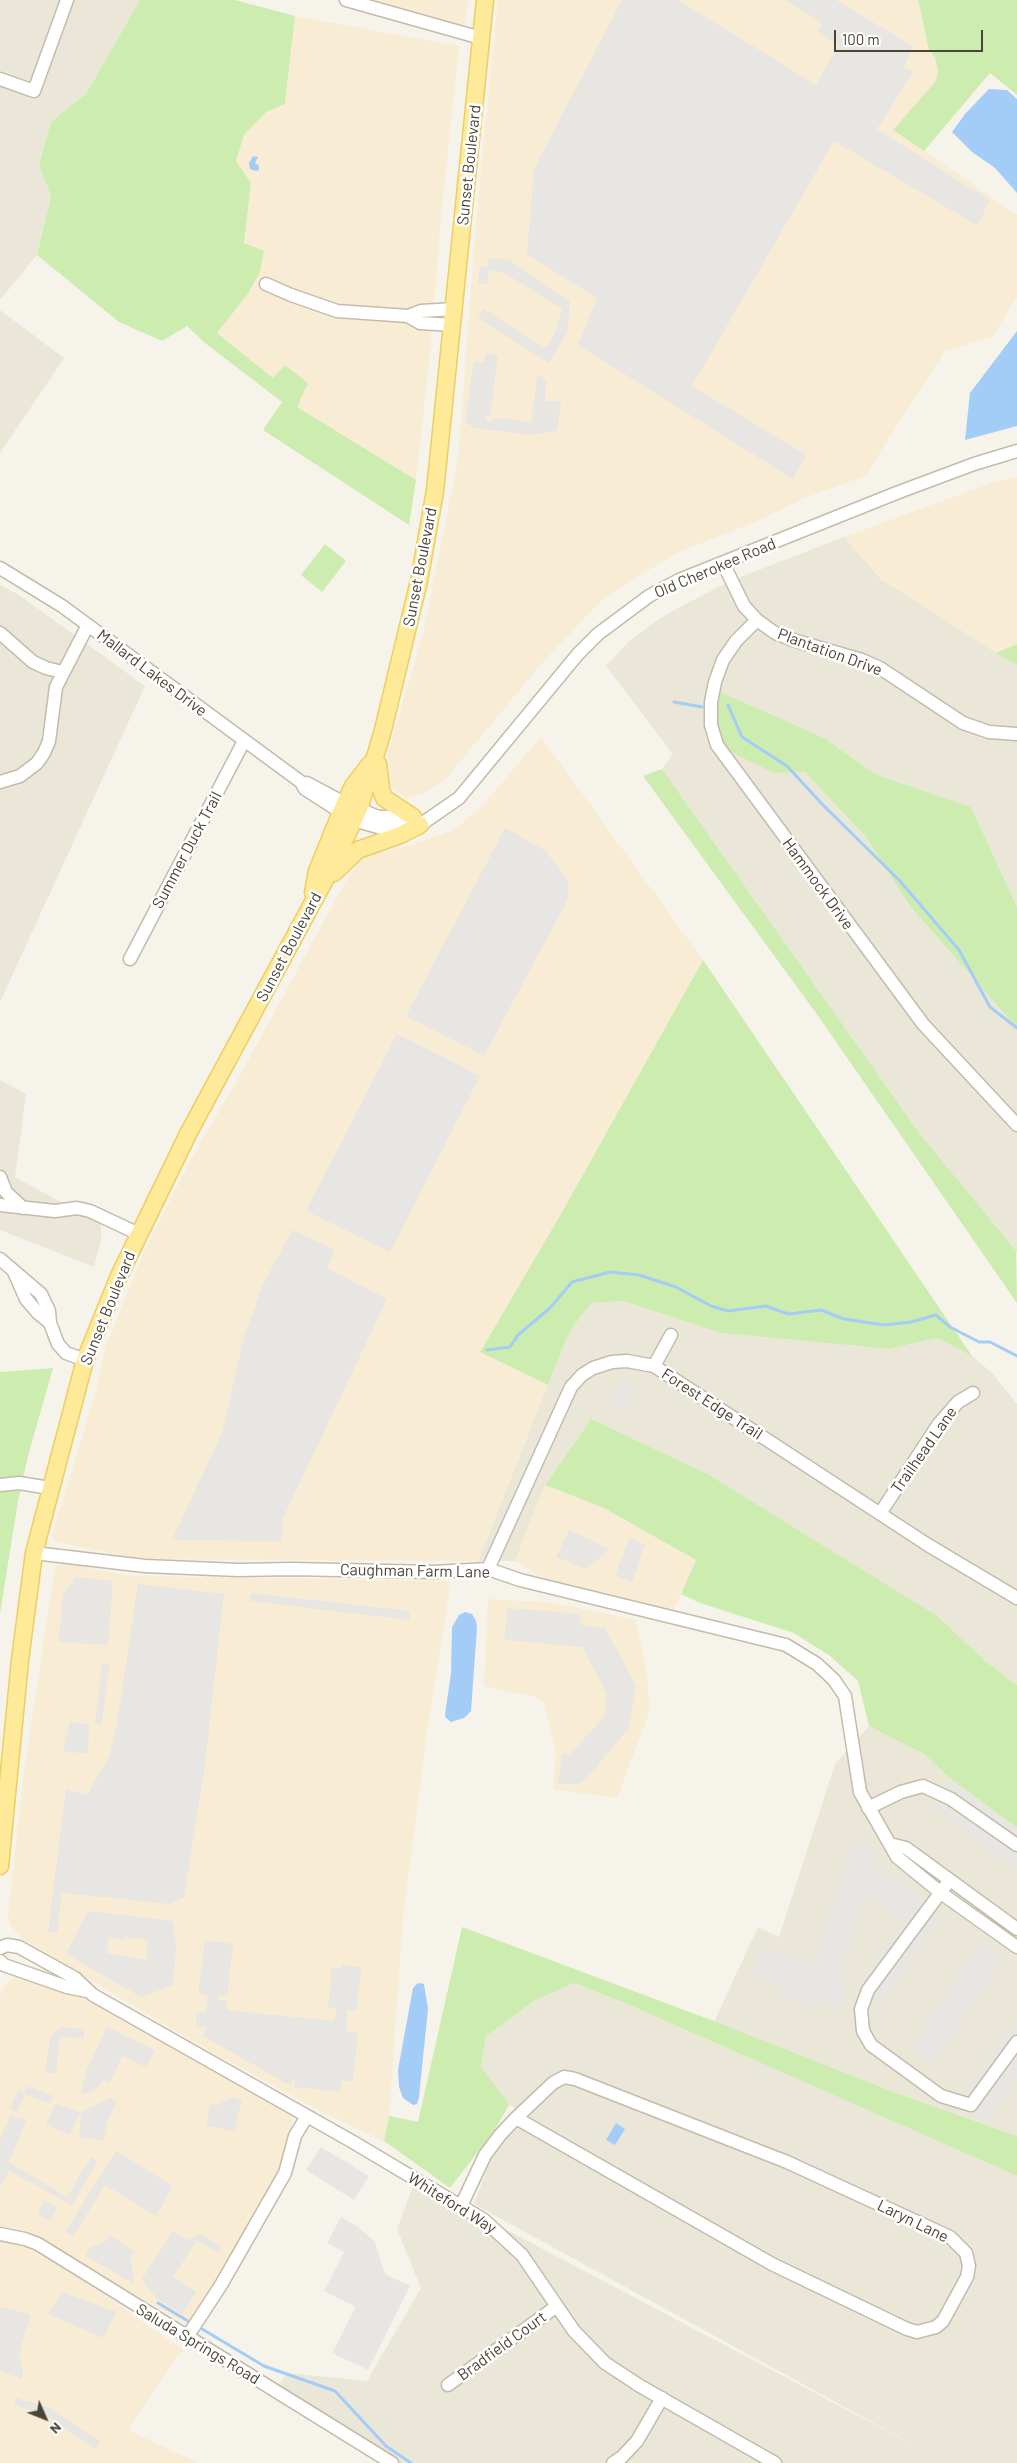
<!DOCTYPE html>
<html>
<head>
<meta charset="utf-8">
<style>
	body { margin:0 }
	#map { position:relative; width:1017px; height:2463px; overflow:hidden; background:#f6f3ea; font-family:Barlow,sans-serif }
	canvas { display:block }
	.north { position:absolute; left:20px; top:2393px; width:50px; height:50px; -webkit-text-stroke:4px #fff; paint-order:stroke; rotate:134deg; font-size:14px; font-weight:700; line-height:20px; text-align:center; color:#4b4537 }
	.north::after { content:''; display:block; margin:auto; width:18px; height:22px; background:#4b4537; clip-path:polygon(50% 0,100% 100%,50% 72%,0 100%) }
	.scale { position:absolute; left:834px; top:30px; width:149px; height:22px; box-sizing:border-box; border:2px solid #4b4537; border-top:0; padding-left:6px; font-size:15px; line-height:18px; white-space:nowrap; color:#4b4537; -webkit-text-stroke:4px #fff; paint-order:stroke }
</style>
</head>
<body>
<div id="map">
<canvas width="1017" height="2463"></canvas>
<div class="north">N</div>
<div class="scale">100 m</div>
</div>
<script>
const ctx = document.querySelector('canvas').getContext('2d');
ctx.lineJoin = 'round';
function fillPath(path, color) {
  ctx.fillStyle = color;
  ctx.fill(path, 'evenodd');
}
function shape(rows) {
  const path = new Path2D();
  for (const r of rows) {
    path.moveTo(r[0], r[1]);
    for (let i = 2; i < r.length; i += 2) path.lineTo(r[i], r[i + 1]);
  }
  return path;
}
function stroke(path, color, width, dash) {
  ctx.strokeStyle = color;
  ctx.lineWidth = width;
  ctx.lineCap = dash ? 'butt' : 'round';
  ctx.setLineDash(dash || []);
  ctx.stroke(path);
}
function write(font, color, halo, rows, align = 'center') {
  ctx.font = font + ' Barlow,sans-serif';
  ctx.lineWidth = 5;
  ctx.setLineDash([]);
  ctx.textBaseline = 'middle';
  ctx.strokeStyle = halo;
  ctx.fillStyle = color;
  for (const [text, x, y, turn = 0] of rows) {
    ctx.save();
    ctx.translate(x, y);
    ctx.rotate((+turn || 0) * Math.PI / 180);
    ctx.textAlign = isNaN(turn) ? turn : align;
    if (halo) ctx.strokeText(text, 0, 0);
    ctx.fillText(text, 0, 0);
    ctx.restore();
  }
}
const residential = shape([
	[0,0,140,0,86,94,51,123,39,165,51,196,37,255,0,300],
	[0,310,64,358,0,453],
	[844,537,881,579,1017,665,1017,907,971,807,877,775,824,738,774,773,805,772,866,837,909,905,1017,1028,1017,1253,920,1134,662,769,673,754,606,666,629,641,661,618,678,608,730,581],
	[0,585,19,595,145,686,0,1002],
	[0,1080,26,1094,15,1177,101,1224,101,1241,94,1267,0,1230],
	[623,1301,721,1333,889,1349,937,1338,972,1356,992,1373,1017,1404,1017,1685,984,1660,591,1419,545,1485,515,1561,478,1561,569,1331,591,1303],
	[869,1726,924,1754,951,1779,1017,1828,1017,2136,896,2093,714,2022,758,1927,779,1937,835,1764],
	[574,1983,627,2004,1017,2176,1017,2463,392,2463,282,2396,279,2385,287,2373,367,2381,421,2288,397,2229,413,2186,452,2201,923,2450,474,2204,490,2161,502,2143,530,2117,509,2105,502,2098,481,2067,486,2036,534,2001]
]);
const commercial = shape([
	[371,0,468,0,466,22,461,27,456,27],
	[498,0,918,0,929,50,935,58,938,71,936,82,894,130,1017,215,1017,297,993,336,944,352,865,476,804,498,755,522,674,554,602,600,542,663,443,782,422,794,407,798,390,786,388,753,423,635,458,460,477,211],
	[295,16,459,46,441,217,429,363,416,480,296,407,286,366,273,378,217,333,247,295,244,244,251,183,236,161,244,135,266,112,285,104],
	[1017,477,1017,644,996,653,879,577,844,537,994,482],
	[541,737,703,960,561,1214,480,1351,548,1385,478,1561,137,1559,57,1542,52,1536,96,1391,105,1349,142,1256,191,1159,242,1072,348,877,357,865,369,854,409,846,451,831,470,817,490,797],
	[545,1485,604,1508,696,1560,674,1610,547,1580,515,1561],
	[68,1562,96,1570,131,1576,451,1581,427,1731,403,1918,389,2116,384,2141,322,2112,192,2041,21,1938,10,1924,8,1917,24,1771,54,1573,56,1567],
	[488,1599,554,1603,636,1620,646,1667,650,1710,617,1798,553,1789,556,1751,544,1703,535,1697,484,1686],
	[26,1973,104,2007,293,2116,282,2170,188,2325,24,2230,0,2226,0,1999,1,1990,5,1985,17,1974],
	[0,2242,22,2246,58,2263,185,2351,176,2358,131,2425,130,2431,198,2463,0,2463]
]);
const green = shape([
	[140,0,235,0,295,16,285,104,266,112,244,135,236,161,251,183,244,243,264,251,260,272,247,295,217,333,273,378,285,365,308,383,297,407,416,480,409,525,263,430,282,402,205,343,187,326,162,341,119,322,37,255,51,196,39,165,51,122,86,94],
	[918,0,1017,0,1017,95,990,73,924,151,893,130,935,82,938,71,935,58,929,50],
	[325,544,346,561,322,592,301,575],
	[1017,644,1017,665,996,653],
	[713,689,824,738,877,775,971,807,1017,907,1017,1028,909,905,866,837,805,772,774,773,717,745],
	[662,769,920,1134,1016,1251,1017,1303,816,1013,643,776],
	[703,960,972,1356,937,1338,889,1349,721,1333,623,1301,591,1303,569,1332,548,1385,480,1352,561,1214],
	[53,1368,29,1452,18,1501,0,1614,0,1372],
	[591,1419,709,1475,937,1616,984,1660,1017,1685,1017,1828,951,1779,924,1754,869,1726,858,1681,830,1656,794,1633,700,1603,681,1594,696,1560,604,1508,545,1485],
	[462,1927,706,2018,896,2093,1017,2136,1017,2176,627,2004,574,1983,534,2001,486,2036,481,2067,509,2105,494,2131,450,2188,384,2141,389,2116,418,2122]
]);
const parking = shape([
	[622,0,678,0,816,85,838,46,818,31,822,23,785,0,836,0,914,47,903,67,913,72,877,129,989,200,978,226,834,141,692,386,806,455,793,479,578,345,597,298,527,254,534,169],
	[488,258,509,260,570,302,567,332,549,363,478,318,484,309,543,348,549,345,557,328,562,309,503,272,489,271,487,284,478,283,480,267,487,267],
	[486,353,498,355,490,415,485,416,485,420,489,422,497,418,531,422,538,374,546,381,545,401,561,401,557,431,533,435,474,428,465,421,474,361,484,362],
	[505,828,546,851,568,882,568,899,484,1056,406,1016],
	[397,1034,480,1076,390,1252,306,1211],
	[292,1230,335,1250,327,1268,387,1299,283,1518,281,1541,172,1540,222,1433,244,1338,262,1287],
	[621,1381,638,1389,625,1414,610,1404],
	[569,1530,610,1549,587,1569,556,1557],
	[629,1538,645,1544,632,1582,615,1576],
	[76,1577,113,1581,108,1645,59,1642,63,1594],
	[138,1584,224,1594,205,1765,184,1897,170,1904,62,1893,57,1933,48,1932,66,1789,87,1795,109,1757,116,1730],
	[251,1593,410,1611,409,1620,250,1601],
	[508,1608,581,1614,580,1625,605,1628,636,1686,629,1728,587,1778,577,1784,558,1784,562,1753,570,1754,604,1717,607,1693,582,1647,504,1640],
	[102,1663,109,1664,102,1724,95,1723],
	[70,1722,89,1724,88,1754,63,1751],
	[951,1779,1017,1829,1017,1871,931,1806],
	[853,1839,877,1852,875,1866,927,1900,922,1907,939,1918,883,2003,860,1983,904,1921,866,1896,840,1977,849,1983,840,2010,819,2000,815,2010,780,1995,783,1986,750,1974,762,1947,812,1967],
	[88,1911,173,1921,176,1949,173,1985,141,1997,66,1954],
	[125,1937,148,1940,146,1960,107,1953,109,1938,124,1940],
	[205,1940,233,1944,227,1995,218,1996,219,2000,228,2001,226,2010,334,2021,337,2008,328,2007,332,1967,341,1968,342,1964,361,1967,357,2010,347,2011,347,2032,358,2033,353,2081,342,2081,340,2092,295,2087,295,2078,289,2085,203,2036,207,2028,196,2025,197,2012,205,2012,208,1995,198,1993],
	[979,1943,1002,1961,934,2063,910,2048],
	[1017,2020,1017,2079,986,2122,958,2101],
	[61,2027,84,2029,84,2039,60,2036,56,2073,45,2073,50,2037],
	[107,2027,155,2050,146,2067,122,2056,110,2083,104,2080,92,2092,81,2093,86,2072],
	[28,2086,53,2096,50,2104,25,2094,17,2112,10,2109,18,2090,25,2093],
	[232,2097,242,2100,234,2131,206,2126,210,2104,218,2105],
	[110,2098,117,2101,108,2120,104,2141,79,2137,81,2112],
	[55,2104,80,2112,70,2135,46,2125],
	[10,2115,26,2120,9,2162,67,2197,91,2157,98,2160,72,2205,9,2171,0,2187,0,2140],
	[321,2147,369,2176,354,2200,306,2170],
	[116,2151,173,2186,156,2216,105,2185,73,2236,65,2232],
	[45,2201,57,2208,50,2221,37,2214],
	[341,2217,358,2227,375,2242,385,2274,410,2286,368,2370,332,2353,356,2307,324,2291,344,2252,327,2243],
	[173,2231,189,2240,200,2233,222,2247,218,2253,197,2240,173,2277,196,2292,182,2314,157,2299,142,2279],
	[110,2235,134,2251,131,2257,133,2283,86,2256,90,2247,105,2242],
	[62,2292,116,2312,103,2338,48,2314],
	[0,2307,31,2314,19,2353,23,2373,21,2379,0,2371],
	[16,2398,48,2407,101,2442,95,2449,45,2415,14,2405]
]);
const water = shape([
	[989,89,1007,90,1017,99,1017,193,995,168,972,152,952,132,965,114],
	[253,156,258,157,255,163,259,166,259,170,256,171,250,169,249,163],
	[1017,331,1017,426,965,440,970,393],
	[465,1612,472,1614,476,1621,477,1628,471,1711,464,1718,451,1722,445,1717,446,1707,451,1674,452,1627,459,1615],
	[418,1983,424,1984,428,2009,419,2097,417,2104,413,2105,403,2098,399,2087,398,2070,413,1988],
	[616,2123,625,2129,615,2145,606,2140]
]);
const stream = shape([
	[674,702,702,707],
	[728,705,742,737,787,766,822,804,900,881,959,950,990,1007,1017,1028],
	[487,1350,510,1347,518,1335,550,1308,572,1282,610,1272,639,1275,676,1287,711,1306,728,1311,766,1306,788,1314,821,1310,844,1319,884,1325,911,1322,936,1315,950,1327,979,1342,990,1342,1017,1356],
	[158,2303,188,2321],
	[202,2329,264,2366,335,2391,386,2446,411,2463]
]);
const minor = shape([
	[346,0,481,38],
	[0,79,34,91,67,0],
	[266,284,291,295,337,311,408,316,420,323,453,325],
	[408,316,421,311,455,309],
	[723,563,744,606,757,620,775,633,793,640,862,660,880,668,963,723,989,732,1017,734],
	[0,568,62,606,301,782,305,789,353,820,385,829,420,825,459,798,578,654,598,634,649,596,679,580,899,492,974,464,1017,451],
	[757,620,736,641,723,660,715,682,711,702,711,725,717,745,923,1024,1017,1125],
	[0,633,33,662,46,668,62,672],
	[0,782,20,776,37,763,44,753,49,741,56,687,88,625],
	[307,783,337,799,378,817,414,817],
	[130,959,244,741],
	[0,1177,6,1192,23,1208],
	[0,1205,55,1211,77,1208,90,1211,139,1234],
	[0,1259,41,1294,49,1311,50,1323,58,1344,66,1353,85,1360],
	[14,1272,26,1299,38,1313,50,1323],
	[654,1366,671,1335],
	[0,1485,19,1483,50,1488],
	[881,1512,938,1425,958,1402,973,1393],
	[34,1553,145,1566,238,1570,291,1569,434,1572,488,1569,520,1580,786,1645,817,1664,834,1680,845,1696,860,1792,897,1857,941,1893,1017,1947],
	[488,1569,571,1387,582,1375,593,1368,612,1362,627,1361,654,1366,928,1545,1017,1598],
	[868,1808,901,1792,923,1786,951,1799,1017,1845],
	[890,1844,906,1848,1017,1929],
	[949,1881,868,1990,861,2009,863,2031,871,2045,941,2096,971,2105,1017,2042],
	[0,1948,7,1945,19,1947,75,1978,93,1995,353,2142,484,2220,522,2255,574,2331,605,2363,640,2386,775,2463],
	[0,1961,4,1965,67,1987,87,1991],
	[461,2206,485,2155,500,2135,516,2118,553,2083,564,2077,575,2079,787,2162,950,2237,966,2253,969,2266,967,2277,943,2321,936,2327,917,2332,907,2329,772,2264,516,2118],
	[0,2234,25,2239,38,2244,392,2463],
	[187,2337,221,2285,285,2173,295,2136,307,2116],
	[448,2385,557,2306],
	[613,2463,622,2457,637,2441,662,2398]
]);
const major = shape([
	[378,764,381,789,384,798,413,817],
	[334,873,358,850,400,835,420,825],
	[313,893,317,871,341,812,353,786,370,764],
	[0,1866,20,1660,34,1553,85,1360,119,1276,189,1132,333,865,359,809,382,734,419,581,435,491,485,0]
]);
const streetNames = [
	["Sunset Boulevard",469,165,-84],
	["Sunset Boulevard",420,567,-79],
	["Old Cherokee Road",715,568,-23],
	["Plantation Drive",830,652,20],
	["Mallard Lakes Drive",152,673,37],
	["Summer Duck Trail",187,850,-62],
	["Hammock Drive",818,884,54],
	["Sunset Boulevard",289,947,-62],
	["Sunset Boulevard",108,1308,-68],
	["Forest Edge Trail",712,1404,33],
	["Trailhead Lane",924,1450,-55],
	["Caughman Farm Lane",415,1571,1],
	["Whiteford Way",452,2203,32],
	["Laryn Lane",913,2221,26],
	["Saluda Springs Road",198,2344,31],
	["Bradfield Court",502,2346,-36]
];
fillPath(residential, '#eae6d8');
fillPath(commercial, '#f9ecd4');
fillPath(green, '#cdedb0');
fillPath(parking, '#e7e6e2');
fillPath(water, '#a3cdf6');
stroke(stream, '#a3cdf6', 3);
stroke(minor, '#c3bcab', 15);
stroke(major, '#edce61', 19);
stroke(minor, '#fff', 12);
stroke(major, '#ffea9a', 16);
write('16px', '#4b4537', '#fff', streetNames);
</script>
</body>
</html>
